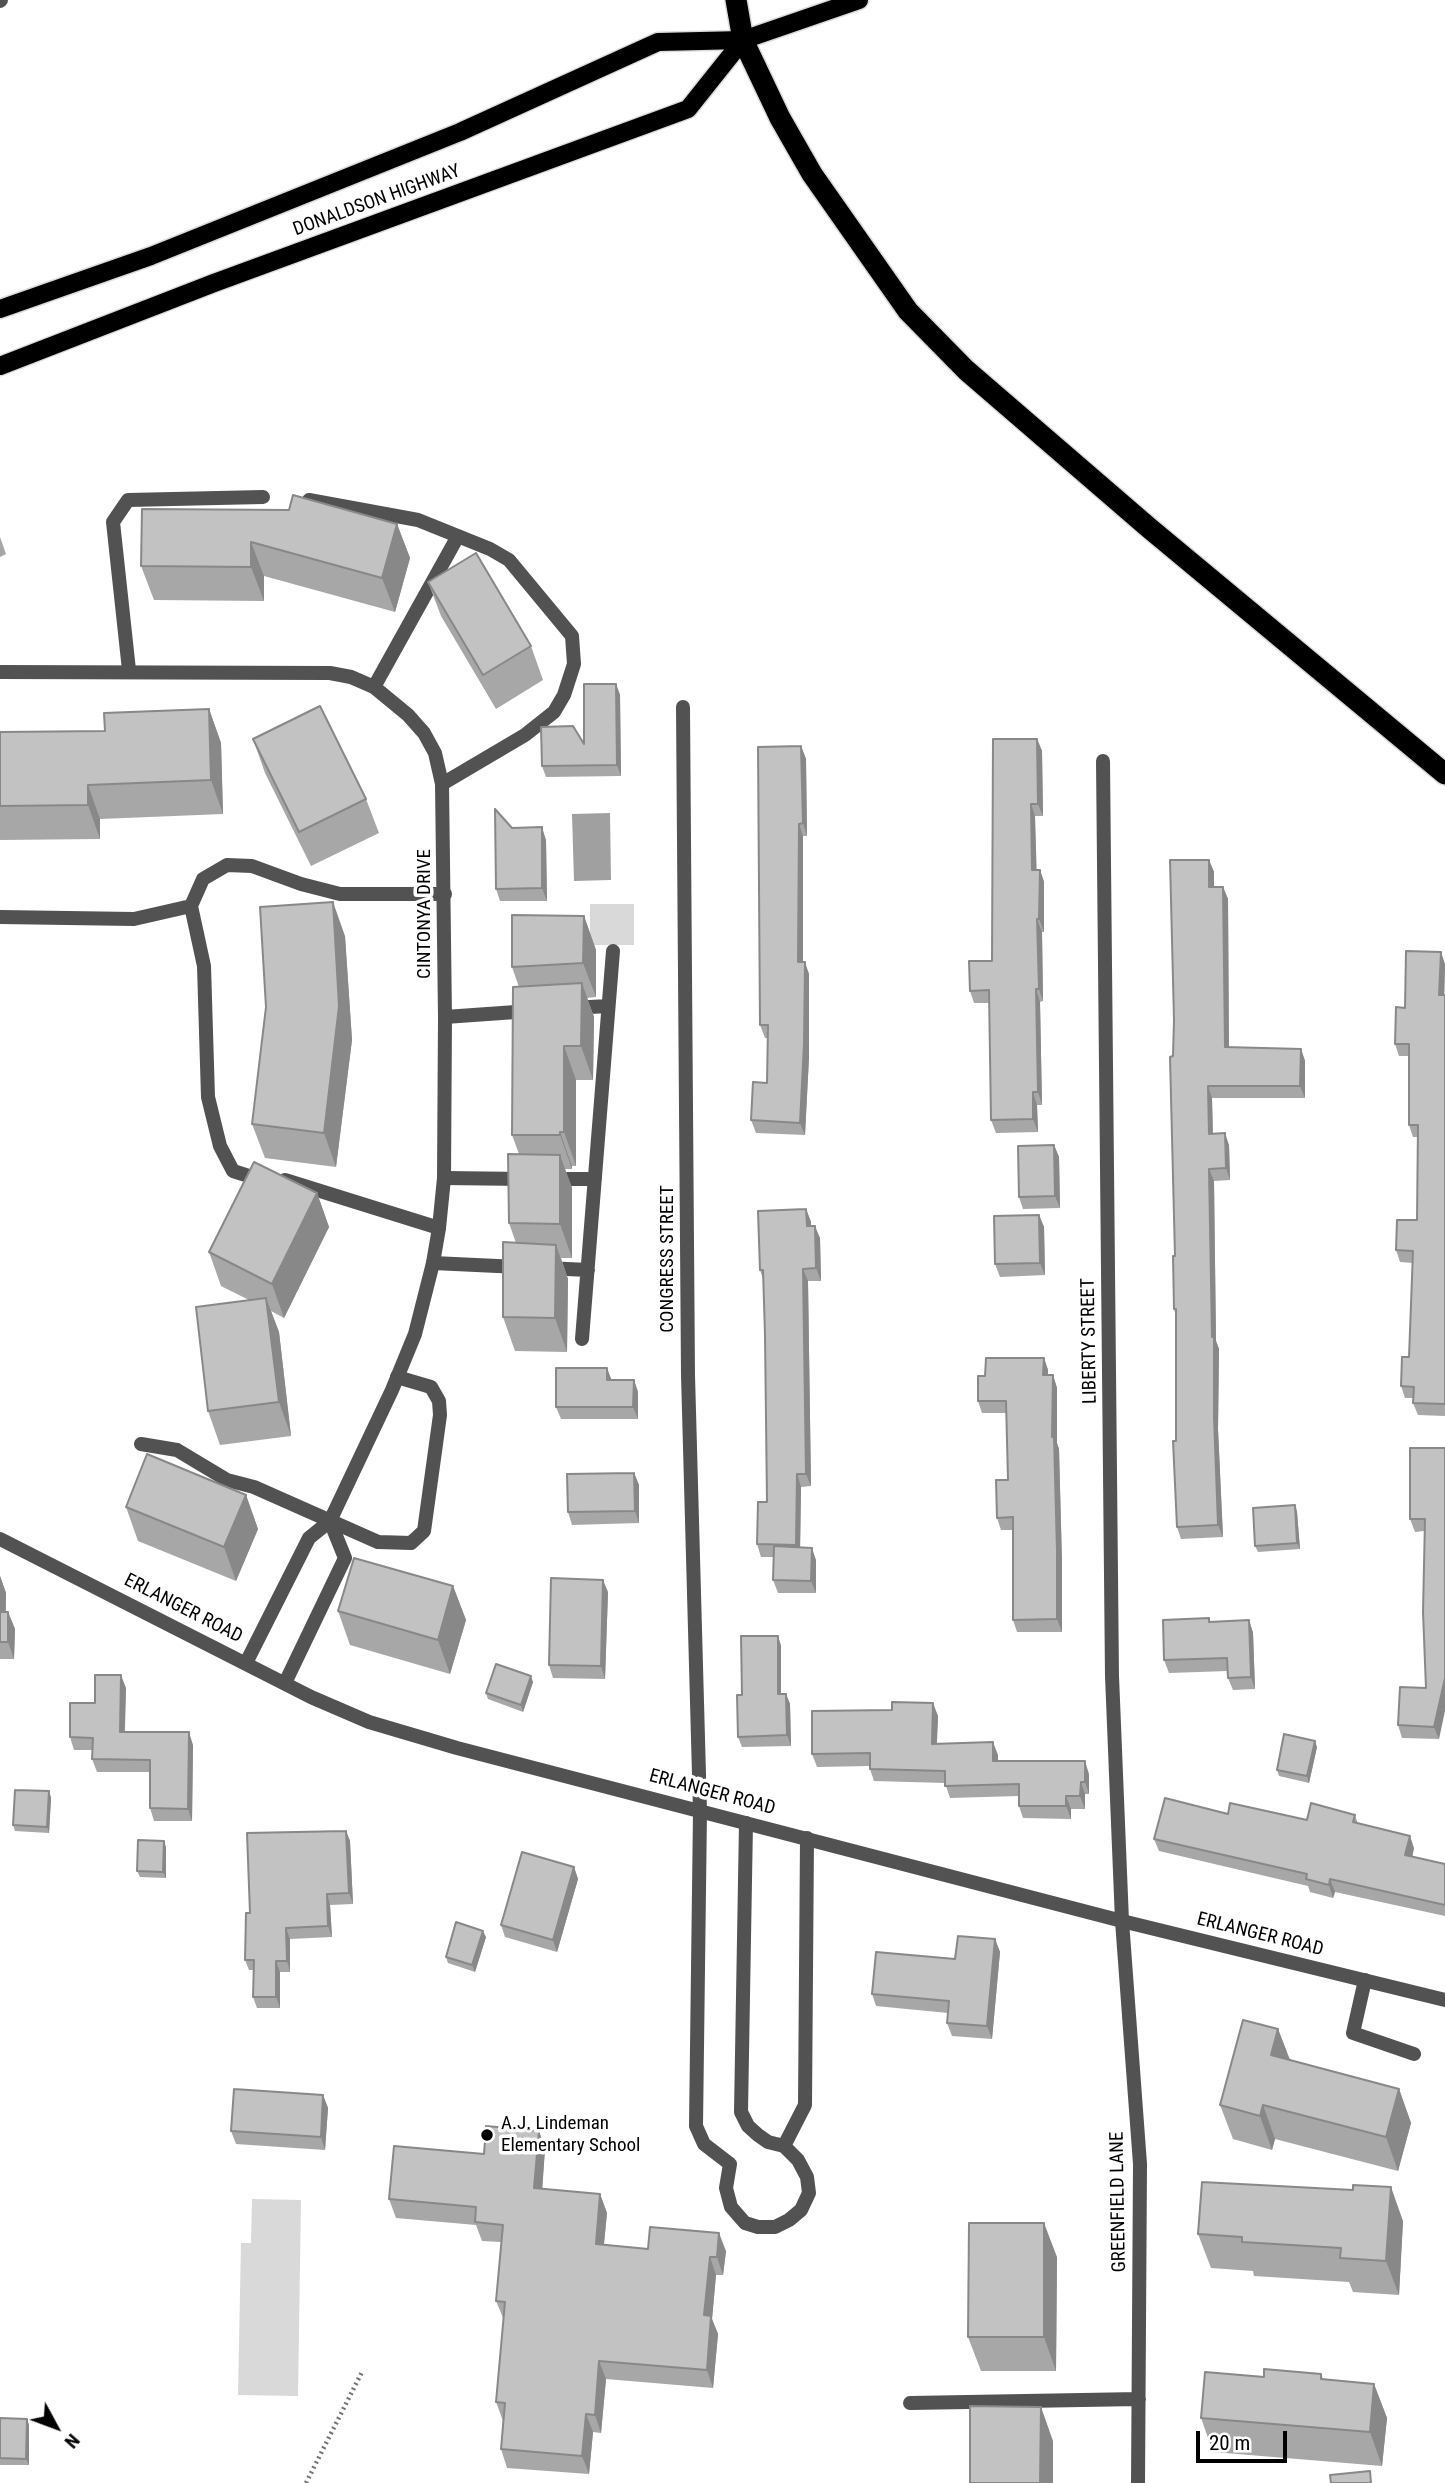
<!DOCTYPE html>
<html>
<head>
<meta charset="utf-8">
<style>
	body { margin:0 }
	#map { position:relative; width:1445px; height:2483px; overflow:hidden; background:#fff; font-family:"Roboto Condensed",sans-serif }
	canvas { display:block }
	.north { position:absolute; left:21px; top:2392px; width:70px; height:70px; -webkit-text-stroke:5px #fff; paint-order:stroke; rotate:131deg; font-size:19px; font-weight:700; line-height:28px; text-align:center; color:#000 }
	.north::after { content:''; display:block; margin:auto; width:24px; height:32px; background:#000; clip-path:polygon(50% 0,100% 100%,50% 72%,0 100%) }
	.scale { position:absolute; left:1196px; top:2431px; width:91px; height:32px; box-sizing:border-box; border:4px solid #000; border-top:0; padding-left:9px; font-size:21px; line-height:24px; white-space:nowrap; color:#000; -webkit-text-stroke:5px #fff; paint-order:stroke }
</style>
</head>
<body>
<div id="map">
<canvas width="1445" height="2483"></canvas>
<div class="north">N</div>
<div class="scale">20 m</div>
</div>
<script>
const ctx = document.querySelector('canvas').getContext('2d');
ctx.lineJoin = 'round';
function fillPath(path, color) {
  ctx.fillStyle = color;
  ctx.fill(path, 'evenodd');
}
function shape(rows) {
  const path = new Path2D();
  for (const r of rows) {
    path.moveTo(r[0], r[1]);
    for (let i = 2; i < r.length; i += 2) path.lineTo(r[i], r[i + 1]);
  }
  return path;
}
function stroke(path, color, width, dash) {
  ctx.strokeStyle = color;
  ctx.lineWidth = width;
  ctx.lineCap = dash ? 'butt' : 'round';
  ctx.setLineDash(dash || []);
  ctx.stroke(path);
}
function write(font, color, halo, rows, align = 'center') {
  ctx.font = font + ' "Roboto Condensed",sans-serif';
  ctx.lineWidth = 7;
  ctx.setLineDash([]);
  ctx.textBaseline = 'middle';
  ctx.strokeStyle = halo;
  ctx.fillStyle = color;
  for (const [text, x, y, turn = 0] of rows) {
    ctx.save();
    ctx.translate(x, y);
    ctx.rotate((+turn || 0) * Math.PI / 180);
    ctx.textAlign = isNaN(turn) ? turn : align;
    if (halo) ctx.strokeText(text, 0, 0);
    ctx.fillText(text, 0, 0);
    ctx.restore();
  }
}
const green = shape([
	[590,904,634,904,634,945,590,945],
	[252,2199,301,2200,298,2396,238,2395,241,2243,251,2243]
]);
const water = shape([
	[610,813,611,880,574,881,572,814]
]);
const path = shape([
	[306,2483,363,2370]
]);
const service = shape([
	[309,500,418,520,490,549,509,560,572,636,574,664,564,695,554,712,525,735,442,784],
	[129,670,113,522,128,500,263,497],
	[374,687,458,536],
	[0,917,134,919,191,906],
	[572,1008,608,1006],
	[445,1017,530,1011],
	[265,1178,252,1177,233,1171,220,1146,208,1097,204,966,191,906,203,879,227,865,252,866,301,884,340,894,445,894],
	[444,1178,526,1179],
	[550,1179,595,1179],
	[285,1180,439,1228],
	[433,1263,519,1267],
	[546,1268,588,1270],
	[582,1339,613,951],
	[141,1444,177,1450,227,1480,254,1487,378,1542,411,1543,424,1531,440,1415,439,1401,431,1387,397,1377],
	[700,1811,696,2126,704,2144,730,2164,726,2188,731,2207,745,2223,758,2227,775,2227,789,2220,801,2210,809,2193,807,2177,798,2160,784,2146,768,2142,758,2135,748,2126,741,2112,746,1823],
	[1365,1980,1353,2033,1414,2054],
	[784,2146,805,2105,807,1838]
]);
const minor = shape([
	[0,1,1,0],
	[0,672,330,673,351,677,374,687,408,715,424,733,435,753,442,784,445,1017,444,1178,439,1228,433,1263,415,1334,392,1390,330,1521,309,1538,246,1663],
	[683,707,688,1375,700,1811],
	[1103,761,1112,1676,1122,1921,1140,2164,1138,2483],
	[0,1539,311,1697,369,1722,457,1748,1122,1921,1445,2000],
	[285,1683,345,1558,330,1521],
	[910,2403,1139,2399]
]);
const primary = shape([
	[0,309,151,256,460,132,658,42,743,40,859,0],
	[0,366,214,283,688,109,743,40]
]);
const motorway = shape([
	[736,0,743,40,780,118,812,174,908,311,966,370,1148,527,1445,774]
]);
const wall = shape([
	[289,510,397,524,410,558,395,612,264,576,264,601,154,600,141,566],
	[0,537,6,554,0,557],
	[428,582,531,646,543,680,496,709,441,616],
	[616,684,620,695,621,776,546,777,542,766,584,744],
	[209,709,221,743,223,814,100,819,100,839,0,840,0,732,105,731],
	[253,739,366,799,379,833,311,866,265,773],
	[1037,739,1042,751,1043,816,1035,816,1036,870,1040,870,1044,882,1044,932,1042,932,1043,1001,1040,1002,1042,1105,1037,1105,1038,1132,996,1133,991,1120,989,1003,974,1003,970,991,992,961],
	[801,746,806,759,807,836,803,836,803,962,809,974,809,1057,805,1135,756,1133,751,1120,767,1083,768,1038,765,1038,760,1025],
	[546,840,547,901,500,901,496,889],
	[1209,860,1214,872,1214,887,1223,887,1228,899,1229,1047,1301,1049,1305,1061,1305,1098,1212,1098,1213,1134,1229,1145,1230,1180,1214,1181,1216,1341,1219,1349,1218,1429,1223,1537,1181,1539,1177,1527,1176,1316,1174,1309,1175,1256,1173,1056],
	[584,916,596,950,596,997,587,998,594,1017,593,1080,576,1080,576,1166,572,1166,572,1169,565,1169,572,1188,572,1258,561,1258,568,1279,567,1352,515,1351,503,1317,516,1243,509,1223,519,1154,512,1135,519,987,512,967],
	[345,936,352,1040,336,1167,265,1158,252,1124],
	[1445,964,1444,995,1445,1416,1418,1415,1413,1403,1413,1398,1405,1398,1401,1386,1409,1357,1413,1263,1400,1262,1396,1250,1417,1220,1418,1137,1413,1137,1409,1125,1409,1056,1399,1056,1395,1044,1405,1008],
	[1054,1145,1059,1157,1060,1208,1023,1209,1019,1197],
	[317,1193,329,1227,284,1318,271,1311,279,1332,291,1436,220,1445,208,1411,249,1300,221,1286,209,1252],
	[806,1209,811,1222,811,1226,820,1238,821,1281,808,1281,811,1486,801,1487,800,1547,816,1560,816,1593,778,1593,773,1580,773,1557,761,1557,757,1544,767,1502,765,1335,763,1279,760,1270],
	[1039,1215,1044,1227,1045,1275,1000,1277,995,1264],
	[1044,1358,1048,1370,1048,1375,1053,1375,1057,1388,1057,1444,1059,1449,1062,1563,1062,1632,1017,1632,1013,1620,1013,1530,1001,1530,997,1518,1008,1480,1006,1413,982,1413,978,1401,985,1376],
	[607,1368,611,1380,634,1380,638,1392,638,1419,561,1419,556,1407],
	[1445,1448,1439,1739,1402,1738,1398,1725,1426,1688,1424,1531,1415,1532,1410,1519],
	[634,1473,639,1485,639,1523,572,1525,568,1512],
	[246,1495,258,1529,236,1581,138,1541,126,1507],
	[1295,1505,1297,1512,1300,1549,1258,1552,1255,1546],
	[0,1576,6,1593,6,1612,8,1612,15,1629,14,1659,0,1659],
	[453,1586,466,1620,450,1674,350,1645,338,1611],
	[608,1592,605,1679,553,1678,549,1665],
	[1209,1618,1211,1622,1249,1620,1253,1633,1255,1689,1233,1690,1228,1678,1228,1671,1169,1673,1164,1660],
	[778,1636,781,1646,781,1694,786,1694,790,1704,791,1746,742,1747,738,1737,742,1695],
	[533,1682,523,1712,488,1699,486,1693],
	[126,1688,125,1732,193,1745,192,1821,154,1821,150,1808,150,1772,97,1772,92,1759,92,1750,74,1750,70,1737,95,1703],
	[938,1716,937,1744,998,1755,998,1761,1089,1774,1089,1794,1085,1794,1085,1809,1071,1809,1071,1819,1023,1818,1019,1806,1019,1796,950,1798,945,1783,874,1781,870,1769,870,1766,817,1767,812,1754],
	[1317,1747,1309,1783,1279,1776,1277,1770],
	[49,1791,51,1798,49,1833,15,1831,13,1825],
	[1228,1814,1307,1820,1355,1815,1358,1824,1414,1848,1412,1857,1445,1864,1445,1916,1335,1892,1333,1898,1310,1892,1308,1886,1159,1851,1154,1839],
	[346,1831,350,1841,353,1904,330,1905,332,1937,290,1939,290,1972,280,1972,280,2008,257,2008,253,1997,254,1970,249,1970,245,1960,250,1913],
	[166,1847,166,1878,140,1877,137,1871],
	[574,1867,578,1879,557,1952,505,1937,501,1925],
	[486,1937,475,1972,448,1963,446,1957],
	[995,1939,1000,1952,992,2039,952,2036,947,2023,948,2013,876,2006,872,1994,955,1959],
	[1278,2029,1290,2060,1399,2089,1411,2123,1398,2171,1275,2139,1272,2150,1233,2139,1220,2105],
	[323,2095,328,2108,325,2150,236,2144,231,2131],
	[539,2131,545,2149,542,2189,600,2194,607,2213,604,2245,648,2249,726,2251,723,2275,716,2275,712,2319,718,2334,713,2388,606,2379,601,2433,593,2432,589,2474,507,2468,501,2449,503,2421,496,2402,504,2320,496,2301,501,2242,482,2241,476,2225,396,2218,389,2199,484,2154],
	[1403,2221,1399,2295,1353,2292,1349,2282,1254,2276,1253,2271,1211,2268,1198,2234],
	[1057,2257,1056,2371,981,2371,968,2337],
	[1321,2374,1323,2379,1374,2384,1387,2418,1382,2466,1213,2452,1201,2418,1264,2377],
	[0,2418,27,2419,29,2425,29,2465,0,2465]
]);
const shadedWall = shape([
	[397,524,410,558,395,612,382,578],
	[251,542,264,576,264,601,251,567],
	[616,684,620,695,621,776,617,765],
	[209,709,221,743,223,814,211,780],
	[1037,739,1042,751,1043,816,1038,804],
	[801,746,806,759,807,836,803,823],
	[88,785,100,819,100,839,88,805],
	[1031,804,1035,816,1037,882,1032,870],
	[799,824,803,836,803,974,798,962],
	[542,827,546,840,547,901,542,888],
	[1209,860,1214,872,1214,899,1209,887],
	[1040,870,1044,882,1044,932,1039,919],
	[1223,887,1228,899,1229,1059,1225,1047],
	[333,902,345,936,352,1040,336,1167,324,1133],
	[584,916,596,950,596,997,583,963],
	[1037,919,1042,932,1043,1001,1039,989],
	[1441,952,1445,964,1444,1007,1439,995],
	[805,962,809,974,809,1057,805,1135,800,1123],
	[582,983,594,1017,593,1080,581,1046],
	[1036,989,1040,1002,1042,1105,1038,1092],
	[564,1046,576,1080,576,1166,564,1132],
	[1301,1049,1305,1061,1305,1098,1300,1086],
	[1208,1086,1212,1098,1213,1146,1209,1134],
	[1033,1092,1037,1105,1038,1132,1033,1119],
	[560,1132,572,1166,572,1169,560,1135],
	[1225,1133,1229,1145,1230,1180,1226,1168],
	[1054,1145,1059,1157,1060,1208,1055,1196],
	[560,1155,572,1188,572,1258,560,1224],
	[1209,1169,1214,1181,1216,1341,1219,1349,1218,1429,1223,1537,1218,1525,1214,1417,1212,1337],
	[317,1193,329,1227,284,1318,272,1284],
	[806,1209,811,1222,811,1238,807,1226],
	[1039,1215,1044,1227,1045,1275,1040,1263],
	[815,1226,820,1238,821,1281,816,1268],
	[556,1245,568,1279,567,1352,555,1318],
	[803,1269,808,1281,811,1486,806,1474],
	[266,1298,279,1332,291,1436,279,1402],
	[1044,1358,1048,1370,1048,1388,1043,1375],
	[607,1368,612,1381,607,1380],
	[1053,1375,1057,1388,1057,1443,1059,1449,1062,1563,1062,1632,1057,1619,1052,1437],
	[634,1380,638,1392,638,1419,633,1407],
	[634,1473,639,1485,639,1523,635,1511],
	[797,1474,801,1487,800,1558,796,1545],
	[246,1495,258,1529,236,1581,224,1547],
	[1295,1505,1297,1512,1300,1549,1297,1543],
	[812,1548,816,1560,816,1593,811,1581],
	[0,1576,6,1593,5,1629,0,1614],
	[603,1580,608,1592,605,1679,601,1666],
	[453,1586,466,1620,450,1674,438,1640],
	[8,1612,15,1629,14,1659,8,1642],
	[1249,1620,1253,1633,1255,1689,1251,1677],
	[778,1636,781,1646,781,1704,778,1694],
	[121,1675,126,1688,124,1745,120,1732],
	[531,1676,533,1682,523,1712,521,1705],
	[1445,1678,1445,1711,1439,1739,1434,1727],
	[786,1694,790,1704,791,1746,787,1735],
	[933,1703,938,1716,936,1756,932,1744],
	[189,1732,193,1745,192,1821,188,1809],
	[1315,1741,1317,1747,1309,1783,1307,1776],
	[993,1742,998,1755,998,1773,993,1761],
	[1085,1761,1089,1774,1089,1794,1085,1782],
	[1081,1782,1085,1794,1085,1809,1080,1796],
	[49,1791,51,1798,49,1833,47,1827],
	[1066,1796,1071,1809,1071,1819,1066,1806],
	[346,1831,350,1841,353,1904,349,1893],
	[1410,1836,1414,1848,1410,1868,1405,1855],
	[164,1841,166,1847,166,1878,163,1872],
	[574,1867,578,1879,557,1952,553,1940],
	[1330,1879,1335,1892,1333,1898,1329,1885],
	[327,1894,330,1905,332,1937,328,1926],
	[286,1928,290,1939,290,1972,287,1961],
	[483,1931,486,1937,475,1972,472,1965],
	[995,1939,1000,1952,992,2039,987,2026],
	[276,1961,280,1972,280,2008,276,1997],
	[1278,2029,1291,2063,1271,2055],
	[1399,2089,1411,2123,1398,2171,1386,2137],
	[323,2095,328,2108,325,2150,321,2137],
	[1263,2105,1275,2139,1272,2150,1260,2116],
	[539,2131,545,2149,541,2207,534,2188],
	[1391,2187,1403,2221,1399,2295,1386,2261],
	[600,2194,607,2213,602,2262,596,2244],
	[1044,2223,1057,2257,1056,2371,1044,2337],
	[719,2233,726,2251,723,2275,717,2257],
	[710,2257,716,2275,712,2319,718,2334,713,2388,707,2370,704,2315],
	[599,2361,606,2379,601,2433,595,2415],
	[1374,2384,1387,2418,1382,2466,1370,2432],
	[1041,2407,1053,2441,1053,2483,1040,2483],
	[586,2414,593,2432,589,2474,582,2456],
	[27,2419,29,2425,29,2465,26,2459]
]);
const building = shape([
	[293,495,397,524,382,578,251,542,251,567,141,566,142,509,289,510,293,495],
	[476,553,531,646,483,675,428,582,476,553],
	[584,684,616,684,617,765,542,766,541,727,573,726,584,744,584,684],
	[320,706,366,799,299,832,253,739,320,706],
	[209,709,211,780,88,785,88,805,0,806,0,732,105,731,104,713,209,709],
	[993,739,1037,739,1038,804,1031,804,1032,870,1040,870,1039,919,1037,919,1039,989,1036,989,1038,1092,1033,1092,1033,1119,991,1120,989,990,970,991,969,961,992,961,993,739],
	[801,746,803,823,799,824,798,962,805,962,804,1044,800,1123,751,1120,753,1082,767,1083,768,1025,760,1025,758,747,801,746],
	[495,809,512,828,542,827,542,888,496,889,495,809],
	[1170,860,1209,860,1209,887,1223,887,1225,1047,1301,1049,1300,1086,1208,1086,1209,1134,1225,1133,1226,1168,1209,1169,1212,1337,1214,1337,1214,1417,1218,1525,1177,1527,1173,1441,1176,1441,1176,1309,1174,1309,1173,1256,1175,1256,1170,1057,1173,1056,1174,1020,1170,860],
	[333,902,339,1006,324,1133,252,1124,266,1007,260,907,333,902],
	[512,915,584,916,583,963,512,967,512,915],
	[1406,951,1441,952,1439,995,1445,995,1445,1404,1413,1403,1414,1387,1401,1386,1402,1357,1409,1357,1413,1251,1396,1250,1397,1220,1417,1220,1418,1125,1409,1125,1409,1044,1395,1044,1396,1007,1405,1008,1406,951],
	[582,983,581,1046,564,1046,564,1132,560,1132,560,1135,512,1135,513,987,582,983],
	[1054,1145,1055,1196,1019,1197,1018,1146,1054,1145],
	[508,1154,560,1155,560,1224,509,1223,508,1154],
	[254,1162,317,1193,272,1284,209,1252,254,1162],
	[806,1209,807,1226,815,1226,816,1268,803,1269,806,1474,797,1474,796,1545,757,1544,758,1502,767,1502,765,1335,763,1270,760,1270,758,1211,806,1209],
	[1039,1215,1040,1263,995,1264,994,1216,1039,1215],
	[503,1242,556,1245,555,1318,503,1317,503,1242],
	[266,1298,279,1402,208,1411,196,1307,266,1298],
	[986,1358,1044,1358,1043,1375,1053,1375,1052,1437,1054,1437,1057,1551,1057,1619,1013,1620,1013,1517,997,1518,996,1480,1008,1480,1006,1401,978,1401,978,1376,985,1376,986,1358],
	[556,1368,607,1368,607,1380,634,1380,633,1407,556,1407,556,1368],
	[1410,1448,1445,1448,1445,1678,1434,1727,1398,1725,1400,1687,1426,1688,1423,1612,1425,1519,1410,1519,1410,1448],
	[147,1454,246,1495,224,1547,126,1507,147,1454],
	[634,1473,635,1511,568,1512,567,1474,634,1473],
	[1295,1505,1297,1543,1255,1546,1253,1508,1295,1505],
	[774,1546,812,1548,811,1581,773,1580,774,1546],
	[354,1558,453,1586,438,1640,338,1611,354,1558],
	[551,1578,603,1580,601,1666,549,1665,551,1578],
	[0,1612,8,1612,8,1642,0,1642,0,1612],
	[1209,1618,1209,1622,1249,1620,1251,1677,1228,1678,1227,1658,1164,1660,1163,1620,1209,1618],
	[741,1636,778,1636,778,1694,786,1694,787,1735,738,1737,737,1695,742,1695,741,1636],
	[496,1664,531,1676,521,1705,486,1693,496,1664],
	[95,1675,121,1675,120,1732,189,1732,188,1809,150,1808,150,1760,92,1759,93,1738,70,1737,70,1703,95,1703,95,1675],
	[892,1702,933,1703,932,1744,993,1742,993,1761,1085,1761,1085,1782,1081,1782,1080,1796,1066,1796,1066,1806,1019,1806,1019,1784,945,1786,945,1771,870,1769,870,1753,812,1754,812,1711,892,1710,892,1702],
	[1284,1734,1315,1741,1307,1776,1277,1770,1284,1734],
	[15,1790,49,1791,47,1827,13,1825,15,1790],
	[1165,1798,1228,1814,1230,1803,1307,1820,1311,1803,1355,1815,1353,1822,1410,1836,1405,1855,1445,1864,1445,1905,1330,1879,1329,1885,1306,1879,1307,1874,1154,1839,1165,1798],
	[346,1831,349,1893,327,1894,328,1926,286,1928,287,1961,276,1961,276,1997,253,1997,254,1960,245,1960,246,1913,250,1913,247,1833,346,1831],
	[138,1840,164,1841,163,1872,137,1871,138,1840],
	[522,1852,574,1867,553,1940,501,1925,522,1852],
	[456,1922,483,1931,472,1965,446,1957,456,1922],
	[958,1936,995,1939,987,2026,947,2023,949,2001,872,1994,876,1952,955,1959,958,1936],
	[1243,2020,1278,2029,1271,2055,1399,2089,1386,2137,1263,2105,1260,2116,1220,2105,1243,2020],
	[234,2089,323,2095,321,2137,231,2131,234,2089],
	[486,2126,539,2131,534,2188,600,2194,596,2244,648,2249,650,2227,719,2233,717,2257,710,2257,704,2315,711,2316,707,2370,599,2361,595,2415,586,2414,582,2456,501,2449,505,2403,496,2402,505,2302,496,2301,503,2225,475,2222,476,2207,389,2199,394,2146,484,2154,486,2126],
	[1202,2182,1353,2190,1353,2185,1391,2187,1386,2261,1340,2258,1341,2248,1242,2242,1242,2237,1198,2234,1202,2182],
	[969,2223,1044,2223,1044,2337,968,2337,969,2223],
	[1264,2369,1321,2374,1321,2379,1374,2384,1370,2432,1201,2418,1205,2372,1264,2377,1264,2369],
	[970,2406,1041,2407,1040,2483,970,2483,970,2406],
	[0,2418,27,2419,26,2459,0,2458,0,2418],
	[1370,2471,1371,2483,1331,2483,1330,2475,1370,2471]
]);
const markers = [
	[487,2135,7,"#000"]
];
const streetNames = [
	["DONALDSON HIGHWAY",377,201,-20],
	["CINTONYA DRIVE",425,914,-90],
	["CONGRESS STREET",668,1259,-90],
	["LIBERTY STREET",1090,1341,-91],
	["ERLANGER ROAD",183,1609,27],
	["ERLANGER ROAD",712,1793,15],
	["ERLANGER ROAD",1260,1935,14],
	["GREENFIELD LANE",1119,2202,-91]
];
const poiNames = [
	["A.J. Lindeman",501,2124],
	["Elementary School",501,2146]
];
fillPath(green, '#d9d9d9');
fillPath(water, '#a0a0a0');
stroke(primary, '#dbdbdb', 21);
stroke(motorway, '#dbdbdb', 24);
stroke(path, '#747474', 4.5, [2, 3.5]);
stroke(service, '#525252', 14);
stroke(minor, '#525252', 14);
stroke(primary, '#000', 18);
stroke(motorway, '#000', 21);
fillPath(wall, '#a7a7a7');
fillPath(shadedWall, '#888');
fillPath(building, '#c2c2c2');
stroke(building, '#888', 2);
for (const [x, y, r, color] of markers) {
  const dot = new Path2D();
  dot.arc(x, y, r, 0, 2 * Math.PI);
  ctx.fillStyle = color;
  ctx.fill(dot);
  stroke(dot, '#fff', 2.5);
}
write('19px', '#000', '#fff', streetNames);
write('19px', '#000', '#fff', poiNames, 'left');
</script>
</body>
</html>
